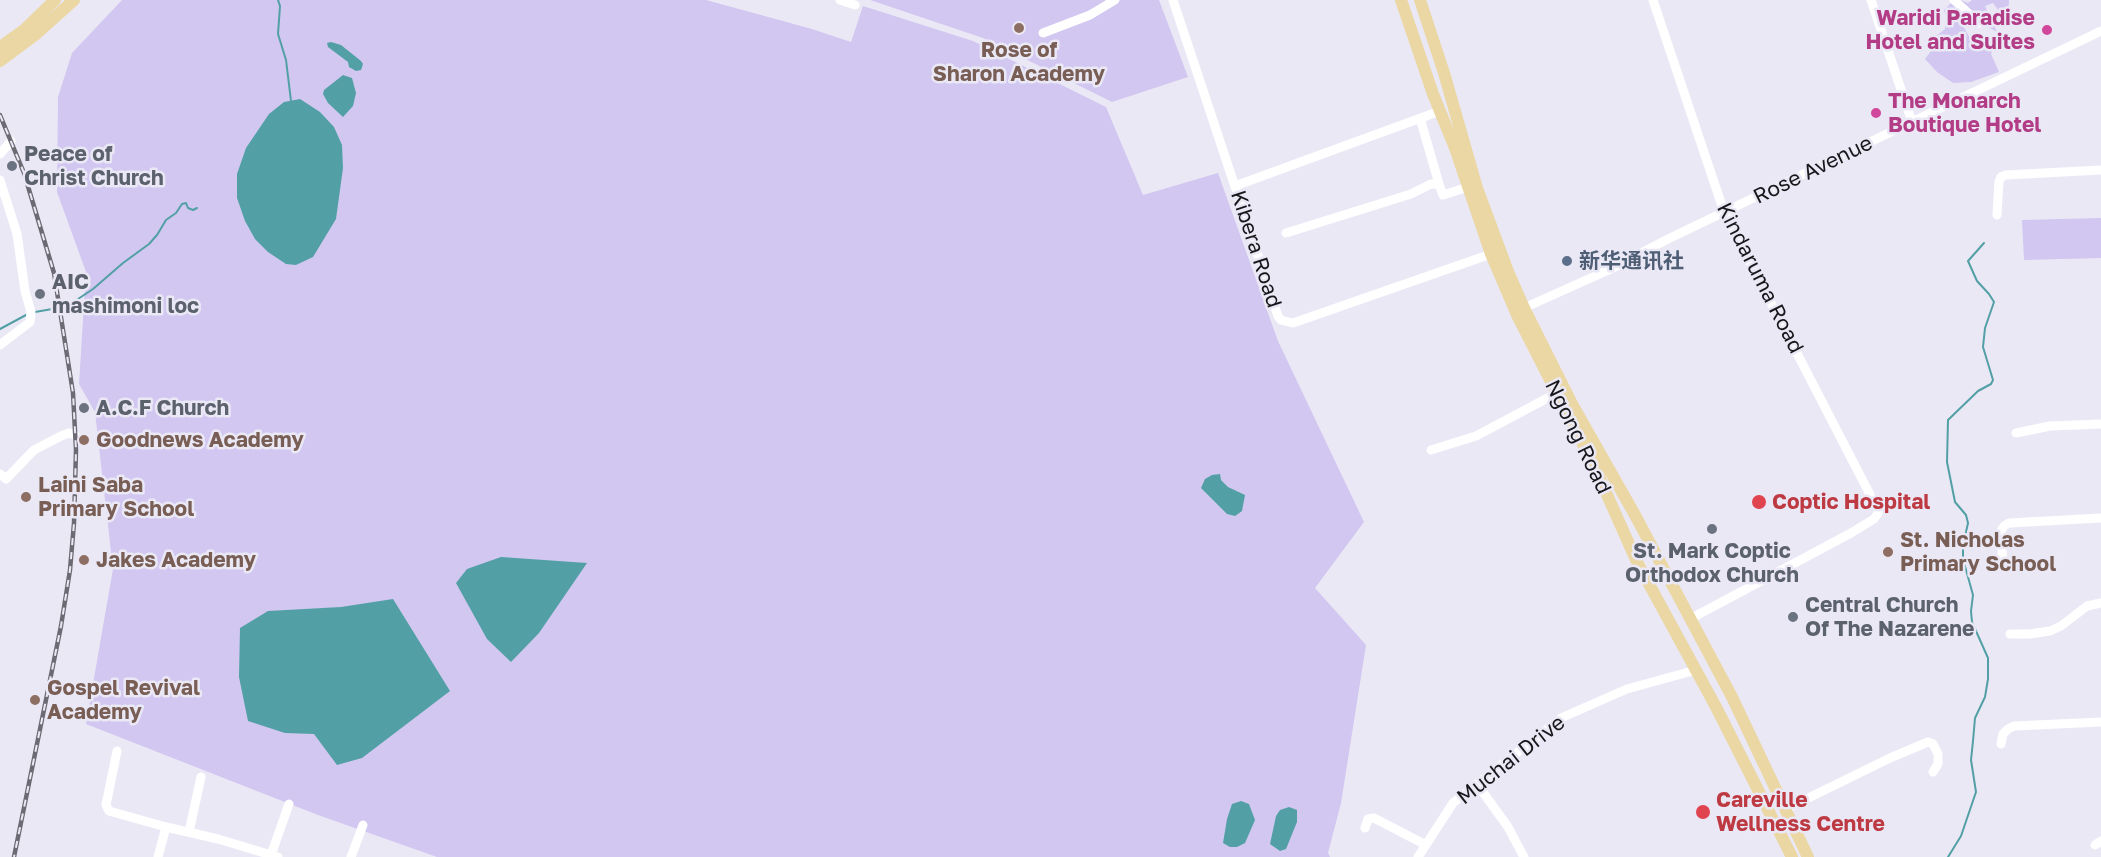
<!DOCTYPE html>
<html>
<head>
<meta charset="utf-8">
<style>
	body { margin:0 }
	canvas { display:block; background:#ebe8f6 }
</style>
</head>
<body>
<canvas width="2101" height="857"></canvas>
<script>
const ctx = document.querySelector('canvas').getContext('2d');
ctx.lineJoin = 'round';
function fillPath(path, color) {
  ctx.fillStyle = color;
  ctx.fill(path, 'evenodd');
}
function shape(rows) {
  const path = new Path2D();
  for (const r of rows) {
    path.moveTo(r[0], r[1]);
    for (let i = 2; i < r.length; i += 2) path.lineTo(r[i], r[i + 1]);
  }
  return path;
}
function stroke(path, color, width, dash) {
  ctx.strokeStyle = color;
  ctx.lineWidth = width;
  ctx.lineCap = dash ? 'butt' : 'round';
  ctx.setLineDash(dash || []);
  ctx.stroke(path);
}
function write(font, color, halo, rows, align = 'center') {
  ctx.font = font + ' "Golos Text","Noto Sans SC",sans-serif';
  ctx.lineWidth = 5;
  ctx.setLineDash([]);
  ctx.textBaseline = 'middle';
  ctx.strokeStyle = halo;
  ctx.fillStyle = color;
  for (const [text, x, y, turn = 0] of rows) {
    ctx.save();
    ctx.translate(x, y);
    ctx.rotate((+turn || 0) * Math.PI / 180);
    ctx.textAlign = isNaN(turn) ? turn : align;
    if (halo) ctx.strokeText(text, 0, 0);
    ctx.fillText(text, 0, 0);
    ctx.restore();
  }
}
const green = shape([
	[122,0,706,0,812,29,851,42,863,6,973,41,1106,107,1143,195,1218,173,1278,341,1364,522,1315,588,1366,645,1341,803,1328,853,1330,857,437,857,318,815,86,724,113,569,95,412,79,384,86,272,57,192,58,97,72,53],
	[870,0,1159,0,1188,77,1112,102,983,38],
	[1961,0,1968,3,1972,0,2009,0,2008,17,2004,28,1998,19,1998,10,1993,3,1985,6,1997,32,1964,13,1957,16,1973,43,1996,43,1991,54,1999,72,1971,82,1953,83,1937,72,1925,59,1931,51,1936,36,1945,29,1946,17,1944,10,1953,1],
	[2101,218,2101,258,2024,260,2022,220]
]);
const water = shape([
	[331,42,341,45,361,61,363,64,361,70,356,71,349,67,348,62,328,47,327,43],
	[343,75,352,78,356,93,353,106,343,117,328,103,323,94,324,90],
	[300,99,320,112,334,127,342,145,343,168,336,219,313,257,296,265,286,264,268,252,255,239,245,221,237,198,237,174,246,148,269,114,284,102],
	[1220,474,1221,480,1228,487,1245,495,1242,511,1235,516,1227,514,1201,488,1205,479,1212,475],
	[501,557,587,563,539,633,511,662,487,639,456,583,467,569],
	[393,599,450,691,362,758,337,765,314,734,285,733,248,721,239,677,240,628,268,611,341,607],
	[1241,801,1249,804,1255,820,1245,843,1237,847,1230,847,1223,843,1227,819,1232,804],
	[1289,807,1297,810,1297,822,1286,849,1280,851,1270,844,1276,816,1280,810]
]);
const stream = shape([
	[278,0,280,6,278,34,286,60,291,101],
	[66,307,93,289,123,263,149,244,157,235,166,220,176,213,182,204,186,203,188,208,193,210,197,208],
	[35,312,58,308],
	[0,329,26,315],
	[1948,857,1961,836,1976,792,1971,760,1973,741,1975,718,1985,697,1988,679,1988,658,1972,622,1971,611,1973,595,1963,559,1963,546,1968,523,1966,515,1955,502,1947,462,1948,420,1978,391,1991,384,1993,380,1983,347,1985,328,1994,302,1989,294,1977,281,1968,261,1984,243]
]);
const minor = shape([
	[840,0,855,5],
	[1173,0,1278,316,1281,320,1293,323,1491,254],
	[1653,0,1724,212,1879,512,1874,519,1851,533,1690,619],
	[1871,0,1912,122],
	[1954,0,1979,23],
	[1043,33,1090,15,1115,0],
	[1420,118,1439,184],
	[0,154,11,141],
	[0,180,17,234,25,291,31,312,30,322,0,345],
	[1235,186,1440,111],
	[1997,215,1999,182,2001,177,2006,175,2101,170],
	[1286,233,1411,194,1431,184,1439,184,1443,195,1468,187],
	[1524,308,1613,268,1668,239,2101,31],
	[2016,433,2050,426,2101,424],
	[1431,450,1476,436,1557,393],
	[0,474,6,479,34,450,61,436,69,433,75,435],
	[2003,566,2001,531,2004,526,2009,523,2101,518],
	[2010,634,2030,634,2050,631,2061,626,2087,606,2101,603],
	[2001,744,2003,734,2008,729,2014,726,2101,722],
	[117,751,106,805,109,811,166,827,218,839,278,857],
	[1477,784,1508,827,1524,857],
	[1786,809,1890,758,1928,742,1933,744,1938,754,1938,764,1933,772],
	[1365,828,1368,819,1374,818,1426,845],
	[189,832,201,777],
	[2095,845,2101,841],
	[271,855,289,804],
	[158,857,166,827],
	[351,857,363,825],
	[1418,857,1453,803,1561,718,1627,689,1696,670]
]);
const major = shape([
	[1401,0,1433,94,1455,148,1491,254,1517,315,1596,470,1637,562,1716,707,1792,857],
	[1420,0,1444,73,1477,188,1509,274,1524,308,1572,404,1635,515,1732,697,1808,857],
	[0,47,24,30,55,0],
	[0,61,35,35,74,0]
]);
const rail = shape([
	[0,115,24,173,54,273,73,393,76,450,74,523,70,570,61,626,14,857]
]);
const markers = [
	[1019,28,6,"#8d6e63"],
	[2047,30,6,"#d1479c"],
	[1876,113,6,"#d1479c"],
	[12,166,6,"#6b7280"],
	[1567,261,6,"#5c6f8a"],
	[40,294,6,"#6b7280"],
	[84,408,6,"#6b7280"],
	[84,440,6,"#8d6e63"],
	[26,497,6,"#8d6e63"],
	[1759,502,8,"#e0444e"],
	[1712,529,6,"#6b7280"],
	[1888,552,6,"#8d6e63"],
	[84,560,6,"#8d6e63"],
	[1793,617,6,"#6b7280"],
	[35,700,6,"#8d6e63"],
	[1703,812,8,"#e0444e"]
];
const hotelNames = [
	["Waridi Paradise",2035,18],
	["Hotel and Suites",2035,42],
	["The Monarch",1888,101,"left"],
	["Boutique Hotel",1888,125,"left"]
];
const educationNames = [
	["Rose of",1019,50,"center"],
	["Sharon Academy",1019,74,"center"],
	["Goodnews Academy",96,440],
	["Laini Saba",38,485],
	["Primary School",38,509],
	["St. Nicholas",1900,540],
	["Primary School",1900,564],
	["Jakes Academy",96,560],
	["Gospel Revival",47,688],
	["Academy",47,712]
];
const worshipNames = [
	["Peace of",24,154],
	["Christ Church",24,178],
	["AIC",52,282],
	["mashimoni loc",52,306],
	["A.C.F Church",96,408],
	["St. Mark Coptic",1712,551,"center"],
	["Orthodox Church",1712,575,"center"],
	["Central Church",1805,605],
	["Of The Nazarene",1805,629]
];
const streetNames = [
	["Rose Avenue",1813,170,-26],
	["Kibera Road",1256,249,72],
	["Kindaruma Road",1760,278,63],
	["Ngong Road",1578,437,64],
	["Muchai Drive",1511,760,-38]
];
const serviceNames = [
	["新华通讯社",1579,261]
];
const healthNames = [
	["Coptic Hospital",1772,502],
	["Careville",1716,800],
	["Wellness Centre",1716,824]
];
fillPath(green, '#d1c7f0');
fillPath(water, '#52a0a5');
stroke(stream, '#52a0a5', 2);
stroke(minor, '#fff', 9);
stroke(major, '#ead7a3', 12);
stroke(rail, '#6c6a72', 4.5);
stroke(rail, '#ebe8f6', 2, [7]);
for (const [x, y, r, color] of markers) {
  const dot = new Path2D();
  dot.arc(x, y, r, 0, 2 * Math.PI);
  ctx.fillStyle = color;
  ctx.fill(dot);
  stroke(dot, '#ebe8f6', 2);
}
write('bold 21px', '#b23c85', '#ebe8f6', hotelNames, 'right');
write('bold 21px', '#785e54', '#ebe8f6', educationNames, 'left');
write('bold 21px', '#5b616d', '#ebe8f6', worshipNames, 'left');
write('21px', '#17161a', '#ebe8f6', streetNames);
write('bold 21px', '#4e5e75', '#ebe8f6', serviceNames, 'left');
write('bold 21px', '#be3a42', '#ebe8f6', healthNames, 'left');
</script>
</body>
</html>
